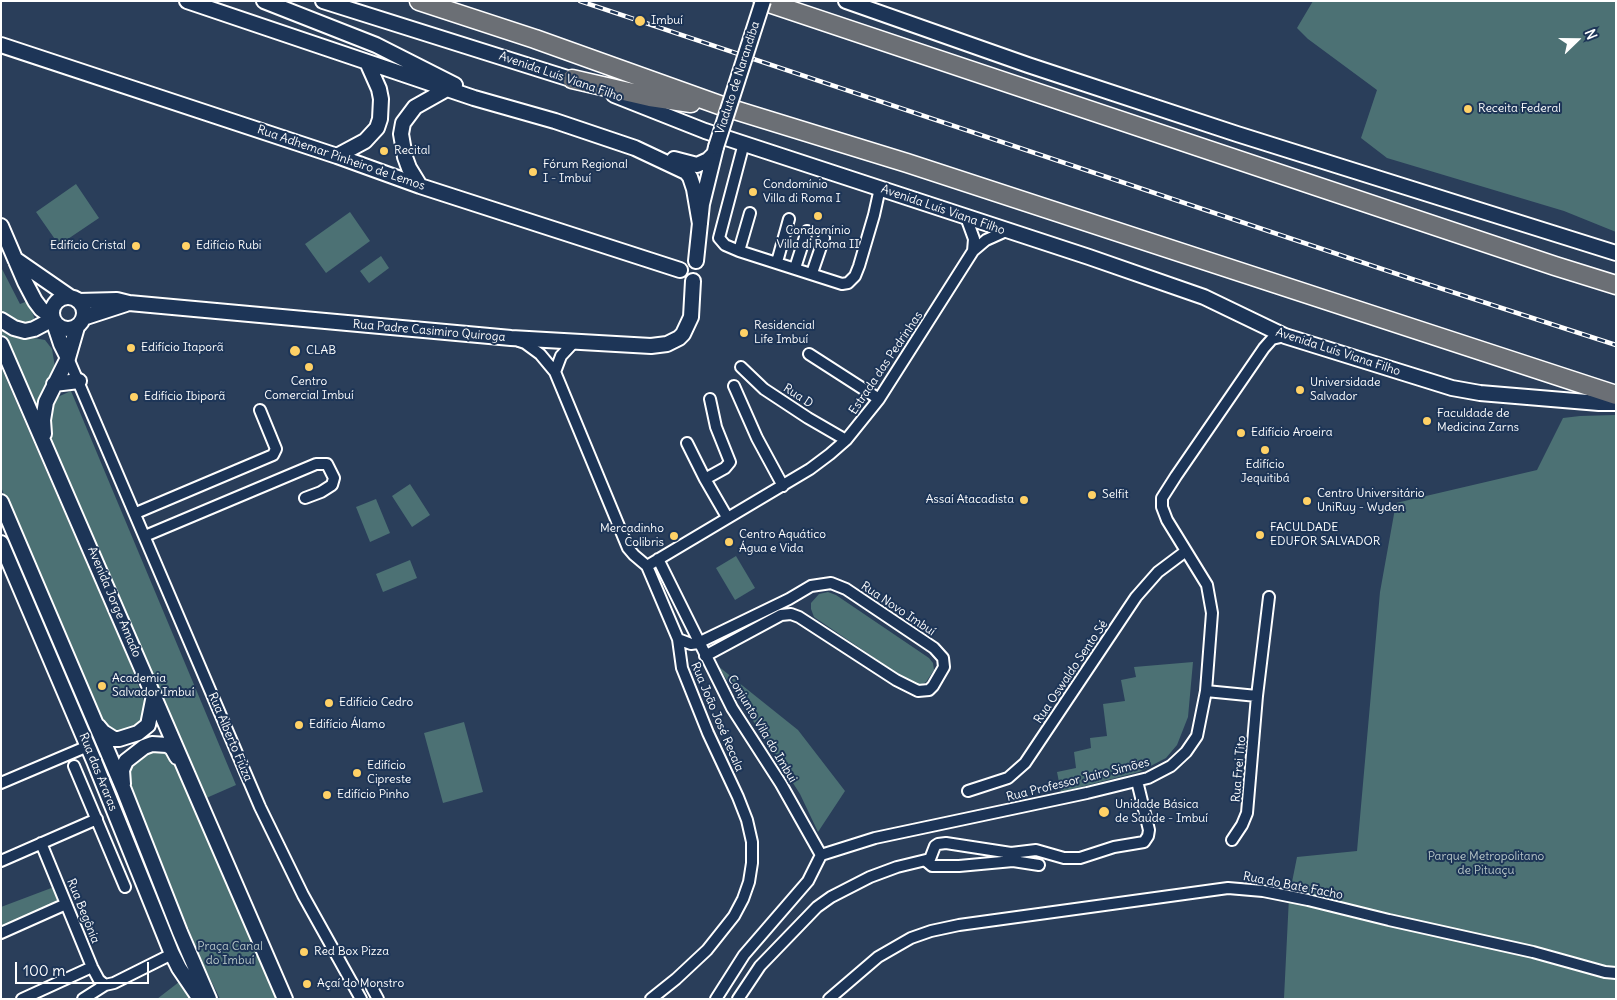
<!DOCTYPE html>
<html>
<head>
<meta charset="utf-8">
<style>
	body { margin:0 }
	#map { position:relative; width:1617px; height:1000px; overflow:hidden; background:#2a3e5a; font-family:Delius,sans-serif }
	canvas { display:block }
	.frame { position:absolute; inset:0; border:2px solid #fff; pointer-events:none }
	.north { position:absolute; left:1552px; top:15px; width:50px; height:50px; -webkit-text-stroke:4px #1d3557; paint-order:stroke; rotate:68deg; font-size:14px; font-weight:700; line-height:20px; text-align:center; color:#fff }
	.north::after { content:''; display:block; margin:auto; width:18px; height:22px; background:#fff; clip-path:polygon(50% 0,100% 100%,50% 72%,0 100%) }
	.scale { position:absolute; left:15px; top:962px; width:134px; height:22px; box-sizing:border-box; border:2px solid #fff; border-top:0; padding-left:6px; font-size:15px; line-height:18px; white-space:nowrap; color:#fff; -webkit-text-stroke:4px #1d3557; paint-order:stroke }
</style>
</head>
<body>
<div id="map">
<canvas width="1617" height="1000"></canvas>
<div class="frame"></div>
<div class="north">N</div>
<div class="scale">100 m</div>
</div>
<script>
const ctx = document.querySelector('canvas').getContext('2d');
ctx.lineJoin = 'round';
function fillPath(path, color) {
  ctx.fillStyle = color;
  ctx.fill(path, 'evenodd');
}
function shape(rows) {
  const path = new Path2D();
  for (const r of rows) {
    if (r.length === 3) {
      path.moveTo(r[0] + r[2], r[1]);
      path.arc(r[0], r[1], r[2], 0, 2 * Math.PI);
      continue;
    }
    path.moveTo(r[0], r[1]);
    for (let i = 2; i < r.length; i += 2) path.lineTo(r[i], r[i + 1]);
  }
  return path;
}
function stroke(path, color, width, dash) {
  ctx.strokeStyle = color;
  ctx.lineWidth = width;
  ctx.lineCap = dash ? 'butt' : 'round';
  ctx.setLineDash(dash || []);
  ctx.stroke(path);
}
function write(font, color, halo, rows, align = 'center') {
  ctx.font = font + ' Delius,sans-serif';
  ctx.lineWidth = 4;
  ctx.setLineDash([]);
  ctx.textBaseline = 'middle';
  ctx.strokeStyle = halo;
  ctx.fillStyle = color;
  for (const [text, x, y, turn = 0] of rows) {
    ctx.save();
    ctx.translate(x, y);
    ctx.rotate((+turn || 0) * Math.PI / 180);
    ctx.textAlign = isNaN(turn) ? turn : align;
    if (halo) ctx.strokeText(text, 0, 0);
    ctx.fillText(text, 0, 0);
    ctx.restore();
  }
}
const green = shape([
	[1313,1,1616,1,1616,232,1564,211,1387,158,1361,138,1377,90,1308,39,1297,28],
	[76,184,99,218,59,245,36,212],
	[350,212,370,241,326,273,305,244],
	[381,256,389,268,369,283,360,271],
	[1,267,20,304,28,301,34,317,34,322,22,329,1,316],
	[1,330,8,335,20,339,34,338,45,340,52,349,55,367,52,378,38,411,35,412,33,411,1,336],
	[1,367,129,661,145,703,145,718,142,724,121,737,101,726,1,487],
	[71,391,236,785,204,799,100,570,52,444,48,414,53,399],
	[1616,415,1616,999,1270,999,1284,998,1289,897,1297,857,1357,851,1380,592,1396,503,1537,470,1563,418,1580,416],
	[410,484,430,515,412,527,392,496],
	[376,499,390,533,370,542,356,507],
	[736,556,755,588,735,600,716,568],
	[410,560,417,578,383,592,376,574],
	[828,592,836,595,929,658,933,663,934,670,926,682,921,685,913,684,814,617,811,609,811,603,819,594],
	[1193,662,1188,717,1177,745,1166,758,1139,772,1061,792,1057,772,1076,768,1074,752,1091,748,1090,738,1107,736,1103,704,1125,701,1121,680,1136,677,1134,667],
	[718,666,798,730,845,791,818,832,800,794],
	[464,722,483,792,443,803,424,733],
	[156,746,172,752,280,999,220,999,205,968,127,784,128,766],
	[54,887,61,903,1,930,1,907],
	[179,982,195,999,157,999]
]);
const street = shape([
	[744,143,719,238,725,245,739,251,842,284,848,283,855,276,859,266,874,215,880,188],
	[966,217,974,239,973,251],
	[739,251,750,213],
	[777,262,789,219],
	[795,268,807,231],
	[812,273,824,238],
	[519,341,525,343,540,354,555,372,628,548,634,555,647,566,678,639,682,668,708,733,738,797,747,820,752,842,752,863,749,882,743,899,734,916,707,950,676,979,651,999],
	[809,354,879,399],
	[68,358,260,807,303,895,361,999],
	[741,367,764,389,808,418,846,440],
	[555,372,561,356,574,342],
	[734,386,757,438,783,486],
	[687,443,705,479,727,517],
	[705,479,725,468,730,462,716,427,710,399],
	[136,513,273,455,276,449,260,410],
	[145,536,316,464,327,464,334,478,332,485,321,492,305,498],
	[658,559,732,708,781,784,821,855],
	[647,566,810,469,830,454,846,440,879,399,973,251,986,240,1006,231],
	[678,639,691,644,698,643,789,599,811,586,831,583,846,589,934,648,943,658,944,667,933,686,929,690,918,691,896,680,799,617,791,614,781,615,705,656],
	[1206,691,1257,696],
	[74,766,125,887],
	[1,783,88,746],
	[968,791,1008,778,1025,763,1136,597,1158,572,1186,551],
	[1232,840,1242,825,1247,813,1257,696,1269,597],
	[41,843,92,967,99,980,105,985],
	[821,855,875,838,1087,793,1148,778,1171,766,1186,752,1197,736,1206,691,1212,613,1207,585,1167,520,1162,507,1162,498,1176,476,1264,348,1272,339,1285,336],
	[1,861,97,819],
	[926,861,932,866,959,866,1013,861,1039,865],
	[1,933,66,904],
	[372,988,378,999],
	[22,999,92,967],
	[83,999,105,985,114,983,172,954],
	[716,999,744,955,808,881,821,855],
	[738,999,760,966,817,907,831,897,870,877,897,867,930,859,935,846,938,844,946,843,1011,853,1036,850,1064,858,1080,858,1114,847,1144,842,1148,836,1149,830,1137,781],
	[829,999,878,957,911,938,931,931,959,925,1228,888,1263,891,1308,900,1389,920,1533,952,1605,972,1616,973]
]);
const secondary = shape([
	[187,1,474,98,555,121,635,148,686,172,690,177,694,189,700,224],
	[264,1,376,45,455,85],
	[323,1,580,82],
	[846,1,1028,65,1237,134,1616,253],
	[1,45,337,156,420,186,680,270],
	[614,95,705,131,1089,257,1204,297,1285,336,1452,388,1480,393,1599,403,1616,403],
	[337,156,365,141,377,128,380,119,381,99,379,89,367,62],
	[674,159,697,165,708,160,714,154],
	[420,186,409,168,405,157,401,134,403,123,415,107,447,89],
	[1,226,25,282,35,301,41,309,52,317],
	[15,259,70,297],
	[696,261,702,204,716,147],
	[68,313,16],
	[78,301,117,300,129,303,511,338,651,346,667,344,679,338,683,334,691,317,693,281],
	[83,318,126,304],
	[1,320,14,328,25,331,34,329,53,319],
	[54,323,61,344,68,358],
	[1,344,285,999],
	[54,384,79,381],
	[44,434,43,420,46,402,68,358,77,327],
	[1,502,124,790,180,932,209,999],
	[1,543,94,761,172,954,179,968,200,999],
	[98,726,103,732,114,739,119,739,138,733,148,725,154,695],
	[123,784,122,770,126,761,144,747,152,744,167,745,172,748,177,757]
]);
const highway = shape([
	[419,1,535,39,725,107,907,163,1616,395],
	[763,1,1555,266,1616,285],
	[572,79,650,97,691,103]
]);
const rail = shape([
	[580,1,1415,280,1616,345]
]);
const secondaryBridge = shape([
	[716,147,763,1]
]);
const markers = [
	[640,21,6,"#ffd166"],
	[1468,109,5,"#ffd166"],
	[384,151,5,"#ffd166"],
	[533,172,5,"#ffd166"],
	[753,192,5,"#ffd166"],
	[818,216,5,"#ffd166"],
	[136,246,5,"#ffd166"],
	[186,246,5,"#ffd166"],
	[744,333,5,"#ffd166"],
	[131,348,5,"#ffd166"],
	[295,351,6,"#ffd166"],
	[309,367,5,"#ffd166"],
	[1300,390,5,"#ffd166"],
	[134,397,5,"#ffd166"],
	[1427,421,5,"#ffd166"],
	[1241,433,5,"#ffd166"],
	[1265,450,5,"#ffd166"],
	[1092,495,5,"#ffd166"],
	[1024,500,5,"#ffd166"],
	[1307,501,5,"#ffd166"],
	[1260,535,5,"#ffd166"],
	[674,536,5,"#ffd166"],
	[729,542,5,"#ffd166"],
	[102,686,5,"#ffd166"],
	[329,703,5,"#ffd166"],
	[299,725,5,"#ffd166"],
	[357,773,5,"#ffd166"],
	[327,795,5,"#ffd166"],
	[1104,812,6,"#ffd166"],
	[304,952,5,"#ffd166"],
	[307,984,5,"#ffd166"]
];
const poiNames = [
	["Imbuí",651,21],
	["Receita Federal",1478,109],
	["Recital",394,151],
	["Fórum Regional",543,165],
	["I - Imbuí",543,179],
	["Condomínio",763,185],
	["Villa di Roma I",763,199],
	["Condomínio",818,231,"center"],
	["Villa di Roma II",818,245,"center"],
	["Edifício Cristal",126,246,"right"],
	["Edifício Rubi",196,246],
	["Residencial",754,326],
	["Life Imbuí",754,340],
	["Edifício Itaporã",141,348],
	["CLAB",306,351],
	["Centro",309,382,"center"],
	["Comercial Imbuí",309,396,"center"],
	["Universidade",1310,383],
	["Salvador",1310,397],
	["Edifício Ibiporã",144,397],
	["Faculdade de",1437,414],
	["Medicina Zarns",1437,428],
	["Edifício Aroeira",1251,433],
	["Edifício",1265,465,"center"],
	["Jequitibá",1265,479,"center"],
	["Centro Universitário",1317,494],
	["UniRuy - Wyden",1317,508],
	["Selfit",1102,495],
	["Assaí Atacadista",1014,500,"right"],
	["FACULDADE",1270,528],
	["EDUFOR SALVADOR",1270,542],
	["Mercadinho",664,529,"right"],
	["Colibris",664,543,"right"],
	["Centro Aquático",739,535],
	["Água e Vida",739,549],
	["Academia",112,679],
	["Salvador Imbuí",112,693],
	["Edifício Cedro",339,703],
	["Edifício Álamo",309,725],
	["Edifício",367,766],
	["Cipreste",367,780],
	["Edifício Pinho",337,795],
	["Unidade Básica",1115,805],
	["de Saúde - Imbuí",1115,819],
	["Red Box Pizza",314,952],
	["Açaí do Monstro",317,984]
];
const streetNames = [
	["Avenida Luís Viana Filho",561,77,19],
	["Viaduto de Narandiba",738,78,-72],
	["Rua Adhemar Pinheiro de Lemos",341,158,19],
	["Avenida Luís Viana Filho",943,210,19],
	["Rua Padre Casimiro Quiroga",429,331,5],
	["Avenida Luís Viana Filho",1338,352,18],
	["Estrada das Pedrinhas",886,363,-56],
	["Rua D",798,396,33],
	["Avenida Jorge Amado",114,602,67],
	["Rua Novo Imbuí",898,609,34],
	["Rua Oswaldo Sento Sé",1071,672,-56],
	["Rua João José Recala",717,717,67],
	["Conjunto Vila do Imbui",762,729,59],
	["Rua Alberto Fiúza",230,737,67],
	["Rua Frei Tito",1239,769,-85],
	["Rua das Araras",98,772,68],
	["Rua Professor Jairo Simões",1078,780,-14],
	["Rua do Bate Facho",1293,886,11],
	["Rua Begônia",83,911,68]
];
const parkNames = [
	["Parque Metropolitano",1486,857],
	["de Pituaçu",1486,871],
	["Praça Canal",230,947],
	["do Imbuí",230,961]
];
fillPath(green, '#4c7174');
stroke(street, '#fff', 14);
stroke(secondary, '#fff', 18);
stroke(highway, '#fff', 21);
stroke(street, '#1d3557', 10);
stroke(secondary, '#1d3557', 14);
stroke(highway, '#6b6f75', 18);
stroke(rail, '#fff', 4.5);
stroke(rail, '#1d3557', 2.5, [8]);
stroke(secondaryBridge, '#fff', 18, []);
stroke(secondaryBridge, '#1d3557', 14);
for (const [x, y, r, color] of markers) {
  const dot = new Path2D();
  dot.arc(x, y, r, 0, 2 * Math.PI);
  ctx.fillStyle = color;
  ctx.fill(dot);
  stroke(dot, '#1d3557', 2);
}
write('12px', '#fff', '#1d3557', poiNames, 'left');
write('12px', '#fff', '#1d3557', streetNames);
write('12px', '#b7c6c7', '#1d3557', parkNames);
</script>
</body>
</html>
